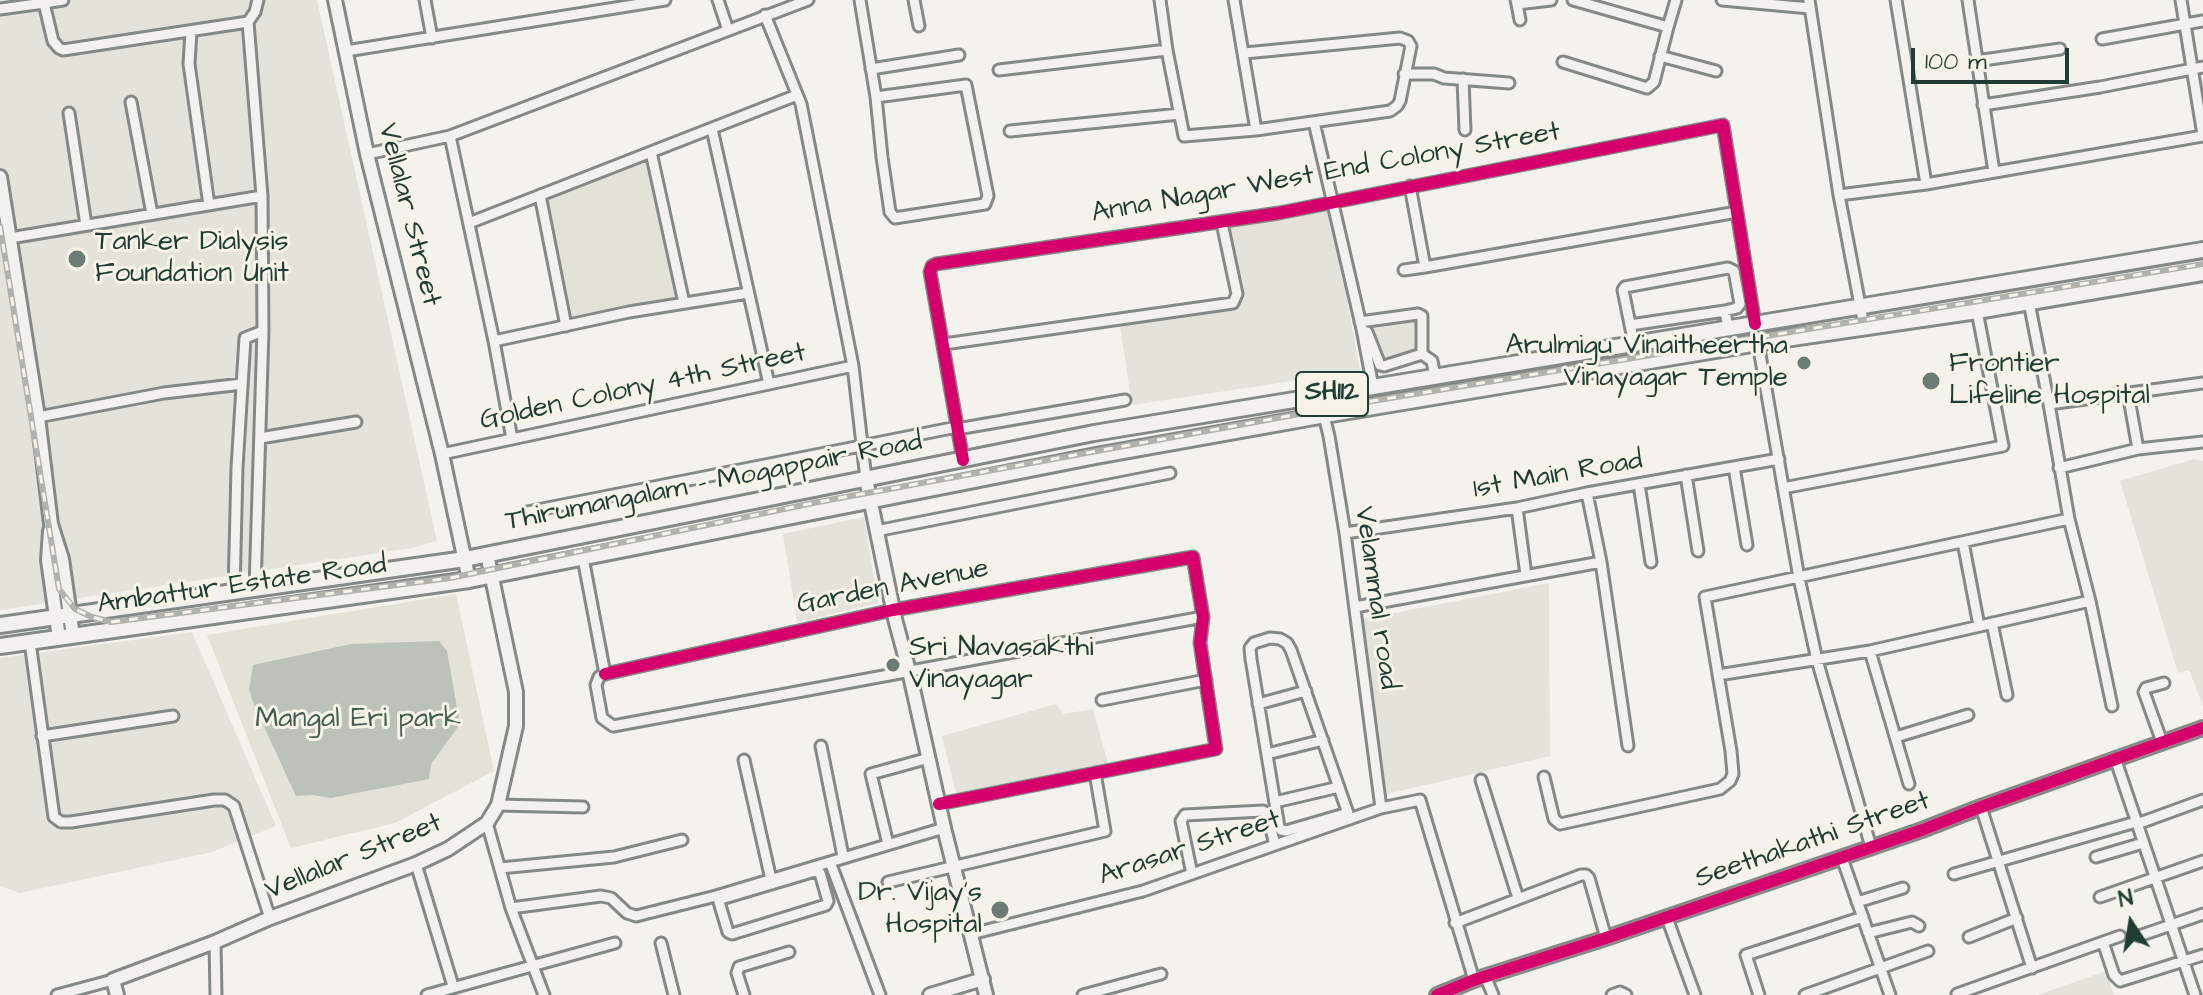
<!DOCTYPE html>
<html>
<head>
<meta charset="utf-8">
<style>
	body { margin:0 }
	#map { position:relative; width:2203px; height:995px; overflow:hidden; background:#f4f2ec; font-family:"Architects Daughter",sans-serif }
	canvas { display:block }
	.north { position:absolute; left:2091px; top:883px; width:80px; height:80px; -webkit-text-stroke:6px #f7f3e8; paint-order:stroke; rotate:348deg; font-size:22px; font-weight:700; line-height:32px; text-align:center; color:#1f3d34 }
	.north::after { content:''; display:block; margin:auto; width:28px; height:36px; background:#1f3d34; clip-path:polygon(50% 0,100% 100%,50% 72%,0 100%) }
	.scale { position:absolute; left:1911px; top:48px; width:158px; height:36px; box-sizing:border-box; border:4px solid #1f3d34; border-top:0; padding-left:10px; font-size:24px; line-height:28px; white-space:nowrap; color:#1f3d34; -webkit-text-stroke:6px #f7f3e8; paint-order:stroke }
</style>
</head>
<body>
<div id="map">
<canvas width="2203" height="995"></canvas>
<div class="north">N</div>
<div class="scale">100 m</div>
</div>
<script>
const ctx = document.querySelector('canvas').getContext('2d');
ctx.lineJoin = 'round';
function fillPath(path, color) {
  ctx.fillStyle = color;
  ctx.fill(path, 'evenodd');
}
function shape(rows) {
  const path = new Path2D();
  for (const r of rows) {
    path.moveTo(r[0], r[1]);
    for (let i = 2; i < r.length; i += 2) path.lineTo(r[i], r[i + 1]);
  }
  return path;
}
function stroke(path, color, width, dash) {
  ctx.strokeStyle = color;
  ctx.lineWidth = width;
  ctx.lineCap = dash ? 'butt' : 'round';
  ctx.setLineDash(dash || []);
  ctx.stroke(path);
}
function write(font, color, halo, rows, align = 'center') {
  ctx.font = font + ' "Architects Daughter",sans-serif';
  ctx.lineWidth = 6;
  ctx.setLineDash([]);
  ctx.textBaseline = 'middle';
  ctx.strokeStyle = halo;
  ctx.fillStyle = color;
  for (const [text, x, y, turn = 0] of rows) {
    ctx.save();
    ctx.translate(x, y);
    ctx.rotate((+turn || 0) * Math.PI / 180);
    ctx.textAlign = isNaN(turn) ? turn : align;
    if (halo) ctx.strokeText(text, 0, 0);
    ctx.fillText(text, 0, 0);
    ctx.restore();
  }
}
const built = shape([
	[0,0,317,0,437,541,412,548,0,610],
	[1330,206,1360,371,1132,405,1120,326,1241,304,1228,225],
	[1422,316,1422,354,1378,362,1360,322],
	[2194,459,2203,461,2203,706,2189,670,2178,673,2120,481],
	[864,517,878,603,797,622,783,534],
	[1549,583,1550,756,1387,794,1363,619],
	[192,632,276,826,212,852,20,893,0,886,0,658],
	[1056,704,1064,714,1093,709,1108,763,956,793,942,736],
	[2106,971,2114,995,2038,995]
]);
const green = shape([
	[650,159,681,297,558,319,543,199],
	[456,594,494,771,395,823,291,848,207,635]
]);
const water = shape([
	[439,641,447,651,460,724,431,764,429,779,331,798,313,795,296,796,254,705,249,690,253,665,351,644]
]);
const street = shape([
	[425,0,432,38],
	[718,0,728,30],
	[860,0,876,97,882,157,890,212,895,218,901,217,985,204,988,196,966,85,876,97],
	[914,0,919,26],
	[1160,0,1167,50,1184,136,1256,130,1390,111,1397,106,1400,101,1411,46,1408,41,1400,38,1245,53],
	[1234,0,1256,130],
	[1516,0,1517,4,1551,0],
	[1573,0,1668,27,1676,0],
	[1722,0,1810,8],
	[1809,0,1839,195,1864,326],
	[1896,0,1926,184],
	[1968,0,1994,172],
	[2181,0,2203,135],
	[44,3,63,0],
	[1517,4,1520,20],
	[0,9,44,3,53,41,59,48,63,50,248,22,255,12,258,0],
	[765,15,801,104,853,366,866,479],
	[191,31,189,64,209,205],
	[2102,39,2203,21],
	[346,51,665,0],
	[1660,56,1716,71],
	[1976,61,2060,49],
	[1563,62,1647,88,1654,82,1668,27],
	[871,69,959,55],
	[999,70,1167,50],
	[1404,74,1434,74,1444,78,1509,83],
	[1463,79,1465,130],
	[131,102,152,214],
	[1983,105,2100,87,2203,67],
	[69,113,86,225],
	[1314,122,1362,329,1373,387],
	[712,129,769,384],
	[1010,131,1180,114],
	[450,136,494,341,512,439],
	[651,152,684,303],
	[367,154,450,136,808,0],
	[1410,186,1425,267,1737,212],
	[540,195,566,326],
	[1839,195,1926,184,2203,136],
	[469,223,797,95],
	[10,238,262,196,248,22],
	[1404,270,1425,267],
	[2029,302,2049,404,2069,519,2090,601,2112,706],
	[1360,322,1418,314,1422,316,1422,354,1384,366,1380,365,1367,332],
	[1630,325,1725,311],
	[494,341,629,312,748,293],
	[1758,343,1799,578,1817,660,1871,847],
	[944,344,1233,303,1237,294,1222,223],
	[1634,344,1623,290,1625,287,1728,268,1734,271,1740,304,1737,308,1725,311,1728,328],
	[1422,354,1432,361,1435,377],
	[2128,393,2138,449],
	[1319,396,1329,436,1345,533,1381,808],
	[2049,404,2203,383],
	[38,417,164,393,242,384],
	[957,429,1125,400],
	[260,438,356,422],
	[442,454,853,366],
	[963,460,930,272,932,266,936,264,1279,213,1723,125,1755,324],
	[1734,467,1747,545],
	[2059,468,2138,449,2203,442],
	[1686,475,1698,551],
	[1639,484,1651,562],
	[1783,488,2003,446,1977,311],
	[1587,493,1601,562,1628,746],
	[1517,508,1526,575],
	[527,512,957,427],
	[876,531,1170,473],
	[1345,533,1517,508,1587,493,1779,459],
	[1963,542,1979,626],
	[583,558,605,674],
	[255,589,263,331],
	[234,592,237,468,245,338,263,331,262,196],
	[1355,607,1601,562],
	[1992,623,2007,695],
	[30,642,54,817,61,822,71,822,214,800,225,800,234,806,270,918],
	[1870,651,1909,784],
	[605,674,893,610,1193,557,1203,617,1200,643,1216,749,939,804],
	[605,674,599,677,596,685,602,718,613,726,1203,617],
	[1718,675,1870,651,2090,601],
	[1102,700,1206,680],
	[1258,704,1306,691],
	[42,736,173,716],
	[1896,737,1968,715],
	[2162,742,2144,692,2146,688,2164,683],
	[821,746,843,856],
	[1267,754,1323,740],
	[2115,758,2195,995],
	[744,760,772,884],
	[1544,777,1554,819,1560,824,1720,789,1730,781,1733,774,1731,751,1705,597,2069,519],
	[1481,780,1518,898],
	[1275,802,1339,787],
	[498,805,583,807],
	[1981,807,2032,968],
	[1348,813,1286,831,1281,830,1279,827,1251,659,1250,648,1254,643,1270,638,1280,639,1287,643,1291,650,1350,819],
	[487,823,511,908,544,995],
	[2137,824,2203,800],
	[888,844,871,774,929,758],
	[2096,857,2143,843],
	[1842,858,1890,995],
	[830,862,880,995],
	[416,864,453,986],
	[500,868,614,857,682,840],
	[815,871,820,873,828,901,826,905,732,934,728,932,719,902,721,899,815,871],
	[1192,874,1181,821,1185,815,1263,811,1267,813,1275,845],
	[1954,874,2136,822],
	[888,882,1105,831,1095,773],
	[2100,897,2203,861],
	[1857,902,1903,888],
	[511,908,601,896,611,898,627,913,636,916,716,896,944,828],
	[1667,918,1695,995],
	[1455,923,1581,875,1586,875,1589,878,1606,938],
	[1868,933,1912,922,1919,926],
	[971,934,1143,891,1381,808,1420,800,1474,980],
	[2139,936,2203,914],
	[1969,937,2017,918],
	[215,942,216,995],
	[2103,942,2114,975,2120,981,2203,955],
	[661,943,674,995],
	[1485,976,1493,995],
	[1957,994,2120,936],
	[57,995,113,980],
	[427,995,615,943],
	[744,995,737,973,739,967,789,952],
	[1083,995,1161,974],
	[1612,995,1620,992,1626,995],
	[1759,995,1746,955,1863,917],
	[1805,995,1928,951]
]);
const secondary = shape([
	[335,0,367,154,442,454,469,580],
	[0,177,38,417,51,524,62,559,73,636],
	[866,479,895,619,909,671,944,828,986,995],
	[50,531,48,560,59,638],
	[117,995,113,980,215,942,270,918,416,864,448,849,487,823,498,805,516,726,516,692,487,554],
	[930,995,983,979],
	[1437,995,1474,980,1606,938,1922,830,1981,807,2203,728]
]);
const primary = shape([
	[0,625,465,559,1094,433,2203,250],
	[0,646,469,580,1096,456,1325,415,1758,343,1977,311,2203,273]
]);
const rail = shape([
	[0,226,59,589,75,609,92,617,111,622,450,578,818,502,1354,404,2203,264]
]);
const cycleway = shape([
	[963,460,930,272,932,266,936,264,1279,213,1723,125,1755,324],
	[605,674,893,610,1193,557,1203,617,1200,643,1216,749,939,804],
	[1437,995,1474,980,1606,938,1922,830,1981,807,2203,728]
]);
const markers = [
	[77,259,10,"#6a7c74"],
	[1804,363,8,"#6a7c74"],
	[1931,381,10,"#6a7c74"],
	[893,665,8,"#6a7c74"],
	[1000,910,10,"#6a7c74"]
];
const shields = [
	[1332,394,72]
];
const shieldNames = [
	["SH112",1332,394]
];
const streetNames = [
	["Anna Nagar West End Colony Street",1326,174,-10],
	["Vellalar Street",408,215,76],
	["Golden Colony 4th Street",643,388,-12],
	["1st Main Road",1558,476,-10],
	["Thirumangalam – Mogappair Road",714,483,-11],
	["Ambattur Estate Road",242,586,-8],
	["Garden Avenue",893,588,-11],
	["Velammal road",1375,598,82],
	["Seethakathi Street",1813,841,-19],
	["Arasar Street",1190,849,-18],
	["Vellalar Street",354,858,-22]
];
const poiNames = [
	["Tanker Dialysis",95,243],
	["Foundation Unit",95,275],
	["Arulmigu Vinaitheertha",1788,347,"right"],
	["Vinayagar Temple",1788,379,"right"],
	["Frontier",1949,365],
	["Lifeline Hospital",1949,397],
	["Sri Navasakthi",909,649],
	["Vinayagar",909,681],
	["Dr. Vijay's",982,894,"right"],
	["Hospital",982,926,"right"]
];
const parkNames = [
	["Mangal Eri park",358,720]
];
fillPath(built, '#e4e3db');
fillPath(green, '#e2e2d9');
fillPath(water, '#bcc2b9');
stroke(street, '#848985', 15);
stroke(secondary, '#848985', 18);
stroke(primary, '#848985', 20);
stroke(street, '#f2f1ed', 9);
stroke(secondary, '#f2f1ed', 12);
stroke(primary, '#f2f1ed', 14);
stroke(rail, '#b0b2ae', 6);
stroke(rail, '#f7f3e8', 3, [9]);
stroke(cycleway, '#d6006c', 12);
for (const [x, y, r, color] of markers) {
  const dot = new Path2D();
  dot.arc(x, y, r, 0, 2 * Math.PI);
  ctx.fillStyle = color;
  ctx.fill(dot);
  stroke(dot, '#f7f3e8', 3);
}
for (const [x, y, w] of shields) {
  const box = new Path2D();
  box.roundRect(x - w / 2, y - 22, w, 44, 6);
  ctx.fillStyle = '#f7f3e8';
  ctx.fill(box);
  stroke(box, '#1f3d34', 2);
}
write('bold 26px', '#1f3d34', null, shieldNames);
write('28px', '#1f3d34', '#f7f3e8', streetNames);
write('28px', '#1f3d34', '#f7f3e8', poiNames, 'left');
write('28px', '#435b52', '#f7f3e8', parkNames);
</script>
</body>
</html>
